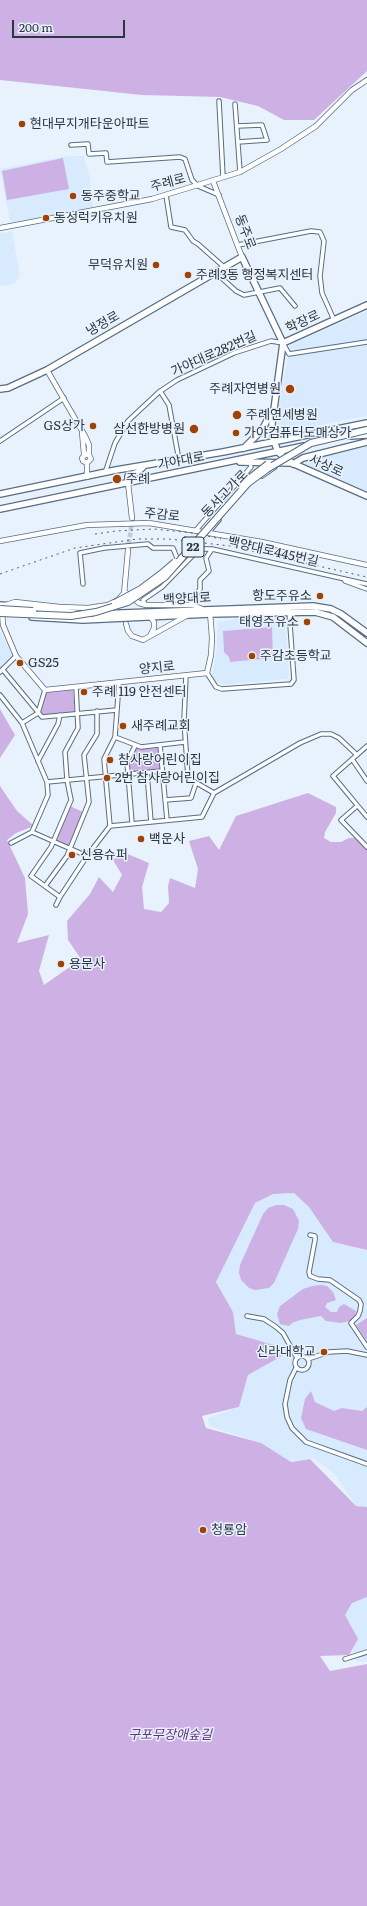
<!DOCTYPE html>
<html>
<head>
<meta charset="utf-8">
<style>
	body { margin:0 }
	#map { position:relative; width:367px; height:1906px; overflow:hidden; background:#e8f2fd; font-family:Literata,serif }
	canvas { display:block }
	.scale { position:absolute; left:12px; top:20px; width:113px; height:18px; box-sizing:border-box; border:2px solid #2c3640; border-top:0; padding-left:5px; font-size:12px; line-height:14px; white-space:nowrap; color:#2c3640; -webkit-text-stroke:3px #e8f2fd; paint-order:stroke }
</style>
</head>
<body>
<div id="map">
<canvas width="367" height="1906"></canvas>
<div class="scale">200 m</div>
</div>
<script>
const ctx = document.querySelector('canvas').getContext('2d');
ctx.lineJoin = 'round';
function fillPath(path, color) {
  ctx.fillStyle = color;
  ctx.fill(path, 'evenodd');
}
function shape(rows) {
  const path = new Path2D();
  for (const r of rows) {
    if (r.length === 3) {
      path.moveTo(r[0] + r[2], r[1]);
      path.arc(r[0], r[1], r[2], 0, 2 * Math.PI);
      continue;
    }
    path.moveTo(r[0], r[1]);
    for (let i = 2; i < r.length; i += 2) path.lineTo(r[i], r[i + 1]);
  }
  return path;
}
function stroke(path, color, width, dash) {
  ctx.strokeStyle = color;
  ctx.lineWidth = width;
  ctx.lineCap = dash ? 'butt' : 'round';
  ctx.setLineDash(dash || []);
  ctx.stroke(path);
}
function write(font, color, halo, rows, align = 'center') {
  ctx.font = font + ' Literata,"Noto Sans KR",serif';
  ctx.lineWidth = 3;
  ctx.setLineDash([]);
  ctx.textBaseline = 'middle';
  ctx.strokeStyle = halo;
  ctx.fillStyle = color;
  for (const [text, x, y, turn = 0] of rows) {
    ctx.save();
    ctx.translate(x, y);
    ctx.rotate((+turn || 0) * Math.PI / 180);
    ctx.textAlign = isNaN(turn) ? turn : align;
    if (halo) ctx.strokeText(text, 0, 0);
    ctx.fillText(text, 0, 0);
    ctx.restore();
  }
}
const built = shape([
	[68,156,84,156,90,179,93,206,91,210,13,224,10,221,0,169],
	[12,231,20,276,15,284,0,286,0,233],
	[367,311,367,416,288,431,277,424,278,412,290,345],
	[367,442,367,493,307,466,303,460],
	[285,617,289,674,288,679,223,685,215,681,212,676,217,647,217,622,236,619],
	[0,631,13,656,0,669],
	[294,1193,309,1206,333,1242,367,1250,367,1507,356,1506,334,1473,313,1458,289,1461,257,1442,209,1426,208,1418,239,1407,248,1375,282,1356,281,1347,236,1334,233,1312,216,1282,255,1203,273,1194],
	[367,1595,367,1662,357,1661,349,1655,358,1639,341,1616,349,1604]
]);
const green = shape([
	[0,0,367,0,367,71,314,120,284,120,258,106,220,97,142,95,0,80],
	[63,158,69,189,7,200,2,171],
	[272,627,273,658,230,662,229,657,224,652,223,631],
	[73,689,75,712,44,715,41,712,46,692],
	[0,709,15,735,0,758],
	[136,748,142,749,158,748,160,769,130,773,129,763],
	[0,786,17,811,34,826,16,833,7,840,25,878,28,914,17,943,49,935,39,971,44,985,81,959,68,940,67,921,90,894,99,877,113,892,122,875,113,860,123,852,149,863,142,887,144,909,161,912,169,903,168,886,170,878,195,888,198,869,189,841,209,836,219,850,236,816,308,793,336,807,336,813,325,832,324,838,331,842,341,842,349,838,357,838,367,849,367,1250,333,1242,309,1207,294,1193,273,1194,255,1203,216,1282,233,1312,236,1334,281,1347,282,1356,248,1375,239,1407,202,1416,206,1428,261,1443,291,1462,310,1459,356,1506,367,1507,367,1597,352,1603,345,1615,358,1639,349,1655,320,1656,330,1671,367,1664,367,1906,0,1906],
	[70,806,83,812,69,845,71,846,55,841],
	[276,1205,284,1205,293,1209,299,1221,298,1229,274,1283,269,1288,255,1290,249,1288,241,1280,239,1273,240,1265,263,1214,268,1208],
	[321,1285,327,1286,333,1292,336,1300,327,1303,325,1307,331,1312,337,1312,339,1307,344,1304,356,1311,355,1317,350,1321,340,1323,326,1321,321,1316,300,1320,292,1323,289,1326,280,1324,277,1314,280,1306,303,1289,312,1286],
	[367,1318,367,1341,356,1325],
	[311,1391,315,1402,334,1411,342,1408,362,1411,367,1407,367,1450,306,1429,301,1418,305,1399]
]);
const tertiaryTunnel = shape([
	[128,550,132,521]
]);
const minor = shape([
	[219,101,223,177],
	[235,104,240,172],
	[237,126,262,125,267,140,238,142],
	[71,145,88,144,89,154,106,153,107,162,180,157,185,159,192,180,198,186,219,195],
	[166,195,171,227,185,230,193,241,198,244,224,267],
	[238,245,311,231,320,232,324,241,320,276,322,293,334,320],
	[215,272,236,291,244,295,280,288,295,306],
	[160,391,169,405,179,460],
	[0,441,64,398],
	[105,473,115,443,128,421,159,392,177,380,234,353,271,341,283,343,289,354,367,342],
	[262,476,275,467],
	[196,530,251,467,250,462],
	[209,532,219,520],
	[345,581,367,589],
	[83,584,80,553,104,548,148,544,153,548,173,548,179,563],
	[145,604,143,600,162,587,199,549,212,549,367,584],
	[190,605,200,589,200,580,209,571,206,558,212,549],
	[3,670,42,717,117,710],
	[0,672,16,656],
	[207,673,216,687,222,689,291,684,294,680,289,611],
	[0,695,22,723,47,782,48,795,32,832,11,843],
	[22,723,38,713,45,690],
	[115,737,141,747,185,742],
	[160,745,167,820],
	[367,746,333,776,367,817],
	[352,759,367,781],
	[38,761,58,724,60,715],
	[147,773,151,822],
	[47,782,162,771],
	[214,793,300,743,321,734,331,734,339,738,357,755],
	[165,800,191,798,196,783],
	[357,806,341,820,367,847],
	[132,823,127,762,135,746],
	[110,826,202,817,214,793,188,778,184,720,186,676],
	[32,832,87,856],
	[45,886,67,856,89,802,84,755,97,734,97,711],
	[60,897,31,876,51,847,71,800,67,780,65,752,78,728,76,687],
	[56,905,60,897,87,856,110,826,104,759,115,737,119,683],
	[310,1235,315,1236,315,1240,309,1272,310,1276,318,1279,330,1280,359,1300,361,1304,360,1311,358,1316,351,1323,367,1347],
	[247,1316,264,1319,276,1327,283,1333,297,1358],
	[302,1363,7],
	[308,1359,329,1352,347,1351,367,1355],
	[296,1368,290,1380,285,1404,287,1417,292,1428,306,1442,367,1464],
	[345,1659,367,1652]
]);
const tertiary = shape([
	[213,181,242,257],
	[0,228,152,199,240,172,281,149,316,126,352,90,367,80],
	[47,370,85,436,89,445,89,455],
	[82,432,84,454],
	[87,463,83,461,82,458,86,454,89,455,91,459,87,463,87,477],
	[128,483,132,518],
	[0,541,87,525,149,523,262,542,367,565],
	[124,594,128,550],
	[6,605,15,602,60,607,88,608,108,605,118,600,125,592,139,603,146,605,193,605,202,609],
	[2,611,3,625,16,656,45,690,207,673,211,655,212,638,210,612],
	[126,624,128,631,132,636,143,640,188,615],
	[150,636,154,628,154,622,151,618]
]);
const secondary = shape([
	[0,389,8,388,47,370,242,257,283,343],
	[350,436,367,435],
	[244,448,262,430,272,411],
	[278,452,274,441,272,424,283,343,367,305],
	[278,452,292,463,367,496],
	[240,462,292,463],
	[293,464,303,458,367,442],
	[128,483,128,476,138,472,143,467],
	[0,494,116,470,223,452,367,423],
	[0,509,304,446],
	[0,605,49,609,81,614],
	[95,614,313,606,331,609,341,614,367,633],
	[32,617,83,620,210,614,315,612,333,617,367,643]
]);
const rail = shape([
	[95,534,116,531,154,529,193,533,221,539],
	[0,574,75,548,137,539,169,539,230,546,367,577]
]);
const trunkBridge = shape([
	[241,485,268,464],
	[115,603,141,589,161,574,175,562],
	[0,609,33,611],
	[0,613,71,616,96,612,128,602,165,577,248,483,267,469,311,443,367,430]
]);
const markers = [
	[22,124,4,"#a34101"],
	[73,196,4,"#a34101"],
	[46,218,4,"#a34101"],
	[156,265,4,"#a34101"],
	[188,275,4,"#a34101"],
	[290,389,5,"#a34101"],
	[237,415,5,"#a34101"],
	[93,426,4,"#a34101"],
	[194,429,5,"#a34101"],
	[236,433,4,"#a34101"],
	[117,479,5,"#a34101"],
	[320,596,4,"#a34101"],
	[307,622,4,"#a34101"],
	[252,656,4,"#a34101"],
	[20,663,4,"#a34101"],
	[84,692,4,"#a34101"],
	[123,726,4,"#a34101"],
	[110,760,4,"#a34101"],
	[107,778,4,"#a34101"],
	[141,839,4,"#a34101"],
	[72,855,4,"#a34101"],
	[61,964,4,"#a34101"],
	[324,1352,4,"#a34101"],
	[203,1530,4,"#a34101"]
];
const shields = [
	[193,547,22]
];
const shieldNames = [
	["22",193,547]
];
const poiNames = [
	["현대무지개타운아파트",30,124],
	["동주중학교",81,196],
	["동성럭키유치원",54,218],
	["무덕유치원",148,265,"right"],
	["주례3동 행정복지센터",196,275],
	["주례자연병원",281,389,"right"],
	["주례연세병원",246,415],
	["GS상가",85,426,"right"],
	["삼선한방병원",185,429,"right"],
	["가야컴퓨터도매상가",244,433],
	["주례",126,479],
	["항도주유소",312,596,"right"],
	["태영주유소",299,622,"right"],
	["주감초등학교",260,656],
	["GS25",28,663],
	["주례 119 안전센터",92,692],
	["새주례교회",131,726],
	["참사랑어린이집",118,760],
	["2번 참사랑어린이집",115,778],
	["백운사",149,839],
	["신용슈퍼",80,855],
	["용문사",69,964],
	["신라대학교",316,1352,"right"],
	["청룡암",211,1530]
];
const streetNames = [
	["주례로",168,183,-15],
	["동주로",245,232,69],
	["학장로",303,322,-25],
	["냉정로",103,324,-30],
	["가야대로282번길",214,354,-24],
	["가야대로",181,461,-11],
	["사상로",326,466,24],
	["동서고가로",225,494,-46],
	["주감로",162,515,6],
	["백양대로445번길",273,552,13],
	["백양대로",187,599,-3],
	["양지로",157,668,-6]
];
const parkNames = [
	["구포무장애숲길",170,1735]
];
fillPath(built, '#d8ebfe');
fillPath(green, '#ceb1e4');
stroke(tertiaryTunnel, '#c2ccd7', 4.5, [4.5, 2]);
stroke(minor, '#566d84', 5.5);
stroke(tertiary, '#566d84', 6);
stroke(secondary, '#566d84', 8);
stroke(minor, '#fff', 3.5);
stroke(tertiary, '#fff', 4.5);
stroke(secondary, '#fff', 5.5);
stroke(rail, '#555f69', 1, [2, 4]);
stroke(trunkBridge, '#566d84', 8, []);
stroke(trunkBridge, '#fff', 6);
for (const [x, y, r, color] of markers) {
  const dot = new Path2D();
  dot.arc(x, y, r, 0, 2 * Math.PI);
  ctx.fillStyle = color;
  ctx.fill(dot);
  stroke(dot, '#e8f2fd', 1.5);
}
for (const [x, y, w] of shields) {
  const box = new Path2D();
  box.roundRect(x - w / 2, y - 10, w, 20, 3);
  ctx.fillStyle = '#e8f2fd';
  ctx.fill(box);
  stroke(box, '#2c3640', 1);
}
write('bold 12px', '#2c3640', null, shieldNames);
write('13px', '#2c3640', '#e8f2fd', poiNames, 'left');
write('13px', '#2c3640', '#e8f2fd', streetNames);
write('italic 13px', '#643083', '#e8f2fd', parkNames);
</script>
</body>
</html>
